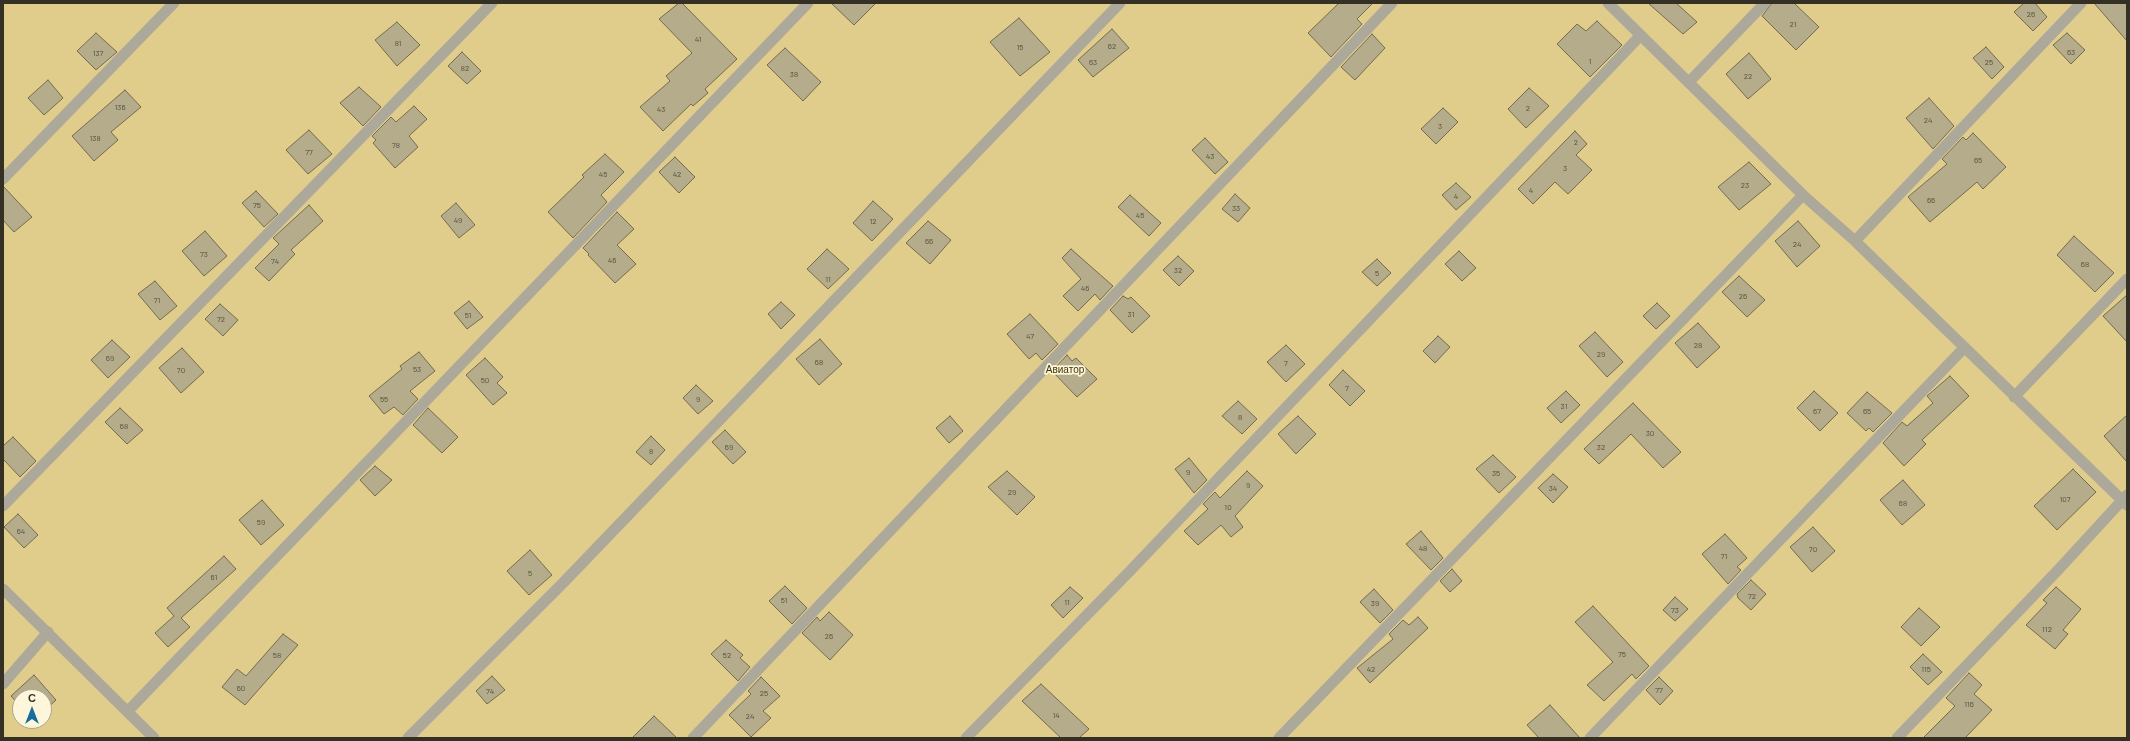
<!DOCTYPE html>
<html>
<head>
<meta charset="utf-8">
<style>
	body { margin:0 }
	#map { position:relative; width:2130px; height:741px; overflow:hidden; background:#f3e9c6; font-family:Barlow,sans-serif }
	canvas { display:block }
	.frame { position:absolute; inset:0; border:4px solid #343023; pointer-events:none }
	.north { position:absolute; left:12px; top:689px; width:40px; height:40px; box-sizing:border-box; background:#fef6da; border:1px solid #ada791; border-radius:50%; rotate:0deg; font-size:11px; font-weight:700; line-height:16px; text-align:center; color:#343023 }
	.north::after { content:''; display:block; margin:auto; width:14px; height:18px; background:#166e9e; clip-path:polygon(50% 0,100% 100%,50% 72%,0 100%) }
</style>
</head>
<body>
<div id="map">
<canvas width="2130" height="741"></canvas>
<div class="frame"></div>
<div class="north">С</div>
</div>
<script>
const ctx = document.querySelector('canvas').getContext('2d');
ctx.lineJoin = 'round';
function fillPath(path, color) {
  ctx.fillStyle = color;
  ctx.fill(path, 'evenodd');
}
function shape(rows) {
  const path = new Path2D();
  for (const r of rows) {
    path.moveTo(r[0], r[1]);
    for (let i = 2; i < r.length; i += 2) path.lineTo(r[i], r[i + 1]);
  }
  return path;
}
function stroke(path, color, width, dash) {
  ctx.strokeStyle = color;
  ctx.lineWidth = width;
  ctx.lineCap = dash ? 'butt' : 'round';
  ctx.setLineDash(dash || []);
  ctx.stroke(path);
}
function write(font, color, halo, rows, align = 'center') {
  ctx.font = font + ' Barlow,sans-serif';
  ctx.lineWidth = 3.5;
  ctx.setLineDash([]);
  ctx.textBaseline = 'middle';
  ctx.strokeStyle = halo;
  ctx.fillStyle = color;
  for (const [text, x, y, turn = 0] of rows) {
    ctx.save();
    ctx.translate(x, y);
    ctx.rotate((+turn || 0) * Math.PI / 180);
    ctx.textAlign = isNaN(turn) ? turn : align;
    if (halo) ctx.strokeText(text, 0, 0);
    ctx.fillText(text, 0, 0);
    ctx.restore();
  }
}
const green = shape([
	[3,3,2127,3,2127,738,3,738],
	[20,697,44,697,44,721,20,721]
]);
const building = shape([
	[679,3,682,3,737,59,705,89,708,93,693,106,691,104,663,131,640,107,670,81,666,76,692,53,659,19,679,3],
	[831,3,876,3,854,25,831,3],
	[1339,3,1373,3,1357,19,1362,24,1331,57,1308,33,1339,3],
	[1648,3,1676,3,1697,22,1683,34,1648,3],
	[1772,3,1794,3,1819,27,1796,50,1762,16,1772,3],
	[2024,3,2035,3,2047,17,2033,31,2014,12,2024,3],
	[2094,3,2127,3,2127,41,2094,3],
	[1019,18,1050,52,1020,76,990,42,1019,18],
	[1597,21,1622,45,1590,77,1557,44,1577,24,1586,31,1597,21],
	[397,22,420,45,397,66,375,40,397,22],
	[1112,29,1129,48,1093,77,1078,60,1112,29],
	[96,33,117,52,96,70,77,51,96,33],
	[2067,33,2085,50,2071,64,2053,45,2067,33],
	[1372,34,1385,48,1355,80,1341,67,1372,34],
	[1986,47,2004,67,1992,79,1973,58,1986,47],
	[785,48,821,82,803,101,767,65,785,48],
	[462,52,481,71,467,84,448,66,462,52],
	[1749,53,1771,79,1748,99,1726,74,1749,53],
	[48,80,63,98,44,115,28,98,48,80],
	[359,87,381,107,363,126,340,103,359,87],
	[1529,88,1549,106,1526,128,1508,109,1529,88],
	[125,90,141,107,111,132,118,140,94,161,72,136,125,90],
	[1929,98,1954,126,1933,149,1906,118,1929,98],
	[414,106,427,119,409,136,418,147,395,168,373,143,376,140,372,136,391,117,396,122,414,106],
	[1443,108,1458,122,1436,144,1421,129,1443,108],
	[309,130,332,154,308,174,286,150,309,130],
	[1575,131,1587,144,1576,155,1592,170,1568,194,1555,182,1533,204,1518,189,1575,131],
	[1973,133,2006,167,1983,189,1977,182,1930,222,1908,197,1947,164,1942,159,1963,137,1966,140,1973,133],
	[1205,138,1228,162,1215,174,1192,150,1205,138],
	[605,154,624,172,601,195,607,202,573,238,548,212,584,177,582,175,605,154],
	[675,157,695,177,679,193,659,172,675,157],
	[1749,162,1771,184,1739,210,1718,187,1749,162],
	[1456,183,1471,197,1456,210,1442,195,1456,183],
	[3,186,32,217,14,232,3,220,3,186],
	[256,191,278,214,264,227,242,203,256,191],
	[1235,194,1250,208,1238,222,1222,209,1235,194],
	[1130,195,1161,223,1149,236,1118,207,1130,195],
	[873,201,893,219,872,241,853,223,873,201],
	[456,203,475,225,459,238,441,216,456,203],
	[309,205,323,221,291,250,295,254,269,281,255,268,279,244,273,238,309,205],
	[617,212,634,229,617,245,636,264,615,283,588,255,589,254,583,248,617,212],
	[928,221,951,240,930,264,906,243,928,221],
	[1798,221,1820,246,1797,267,1775,241,1798,221],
	[205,231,227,256,204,276,182,251,205,231],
	[2074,236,2114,273,2095,292,2057,255,2074,236],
	[827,249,849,269,828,289,807,269,827,249],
	[1071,249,1113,286,1100,300,1095,294,1078,311,1063,296,1081,279,1062,258,1071,249],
	[1459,251,1476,268,1462,281,1445,264,1459,251],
	[1178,256,1194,271,1179,286,1163,270,1178,256],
	[1377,259,1391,273,1377,286,1362,272,1377,259],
	[1739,276,1765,300,1747,317,1722,292,1739,276],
	[155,281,177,306,160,320,138,294,155,281],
	[2127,295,2127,342,2103,316,2127,295],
	[1123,296,1128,299,1131,297,1150,316,1132,333,1110,310,1123,296],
	[469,301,483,317,467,329,454,313,469,301],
	[781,302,795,315,781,329,768,314,781,302],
	[1657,303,1670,316,1656,329,1643,316,1657,303],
	[220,304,238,320,223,336,205,319,220,304],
	[1030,314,1058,344,1042,360,1036,353,1029,359,1007,334,1030,314],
	[1698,323,1720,347,1697,368,1675,343,1698,323],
	[1595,332,1623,362,1607,377,1579,346,1595,332],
	[1438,336,1450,347,1435,363,1423,351,1438,336],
	[820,339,842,364,819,385,796,359,820,339],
	[112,340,130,357,108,378,91,360,112,340],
	[1286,345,1305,364,1286,382,1267,362,1286,345],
	[182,348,204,372,181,393,159,368,182,348],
	[419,352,435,371,410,391,418,399,403,415,394,407,384,414,369,396,402,369,400,366,419,352],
	[1067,355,1072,361,1076,358,1097,379,1077,397,1052,371,1067,355],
	[485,358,503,377,497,383,507,393,493,405,466,375,485,358],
	[1343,370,1365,391,1350,406,1329,385,1343,370],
	[1950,376,1969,396,1922,440,1926,444,1904,466,1883,443,1902,422,1907,426,1933,403,1927,396,1950,376],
	[696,385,713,401,698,414,683,398,696,385],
	[1566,391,1580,405,1561,423,1547,408,1566,391],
	[1814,391,1838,413,1820,431,1797,408,1814,391],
	[1867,392,1892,413,1873,432,1869,428,1866,431,1847,413,1867,392],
	[1238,401,1257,419,1242,434,1222,416,1238,401],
	[1633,403,1681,452,1663,468,1631,434,1599,464,1584,449,1633,403],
	[120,408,143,430,127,444,105,422,120,408],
	[428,408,458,437,442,453,413,425,428,408],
	[2127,415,2127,462,2104,436,2127,415],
	[950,416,963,431,949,443,936,428,950,416],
	[1298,416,1316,434,1296,454,1278,434,1298,416],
	[725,430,746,452,733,464,712,442,725,430],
	[651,436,665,450,651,465,636,452,651,436],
	[13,437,36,461,20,477,3,459,3,446,13,437],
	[1493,455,1516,477,1499,493,1476,469,1493,455],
	[1189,458,1207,480,1194,493,1175,469,1189,458],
	[375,466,392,480,375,496,360,480,375,466],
	[2073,469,2096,492,2057,530,2034,506,2073,469],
	[1007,471,1035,497,1017,515,988,487,1007,471],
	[1247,471,1263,486,1235,516,1243,527,1231,537,1221,525,1198,545,1184,531,1208,509,1203,504,1215,492,1220,498,1247,471],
	[1553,474,1568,487,1553,503,1538,488,1553,474],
	[1903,480,1925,505,1902,525,1880,500,1903,480],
	[262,500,284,525,261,545,239,520,262,500],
	[18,514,38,535,24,548,4,527,18,514],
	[1813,527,1835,551,1812,572,1790,547,1813,527],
	[1421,531,1443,558,1431,570,1406,544,1421,531],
	[1725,534,1747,558,1737,567,1741,570,1728,584,1702,554,1725,534],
	[530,550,552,575,529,595,507,571,530,550],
	[224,556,236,569,181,618,190,627,168,647,155,633,174,616,167,608,224,556],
	[1452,569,1462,581,1450,592,1440,581,1452,569],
	[1751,580,1766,594,1751,610,1738,598,1737,594,1751,580],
	[785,586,807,608,792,624,769,601,785,586],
	[1070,587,1083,598,1063,618,1051,605,1070,587],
	[2056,587,2081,609,2063,630,2068,634,2055,649,2026,625,2047,603,2043,600,2056,587],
	[1374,589,1393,610,1380,623,1360,602,1374,589],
	[1675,597,1688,609,1675,621,1663,610,1675,597],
	[1593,606,1649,666,1636,679,1632,674,1604,701,1587,685,1613,662,1575,622,1593,606],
	[1919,608,1940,627,1921,646,1901,627,1919,608],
	[829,612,853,635,830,660,802,633,817,617,820,621,829,612],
	[1418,617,1428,628,1370,683,1357,668,1393,639,1389,634,1403,620,1409,625,1418,617],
	[283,634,298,645,245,705,222,687,237,669,246,676,283,634],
	[726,640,743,655,740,658,750,667,738,681,711,654,726,640],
	[1923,654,1942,672,1928,685,1910,667,1923,654],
	[1969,673,1982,685,1974,694,1992,710,1965,738,1923,738,1955,706,1946,698,1969,673],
	[34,675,56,700,44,711,44,697,20,697,20,706,11,696,34,675],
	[492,676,505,690,487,704,476,691,492,676],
	[761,677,780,696,763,711,771,718,751,737,729,715,751,694,748,691,761,677],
	[1659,677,1673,691,1660,705,1646,690,1659,677],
	[1041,684,1089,729,1079,738,1061,738,1022,701,1041,684],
	[1550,705,1580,738,1539,738,1527,725,1550,705],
	[654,716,677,738,632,738,654,716]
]);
const minor = shape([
	[1608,3,1803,195,1855,241,2127,505],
	[1689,82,1765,3],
	[3,179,174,3],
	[1855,241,2081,3],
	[2014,397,2127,279],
	[3,506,492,3],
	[3,589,154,738],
	[3,684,48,632],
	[128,711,808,3],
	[408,738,562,584,1120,3],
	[693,738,1392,3],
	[966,738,1129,572,1640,36],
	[1279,738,1803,195],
	[1590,738,1964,348],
	[1897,738,2059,569,2127,495]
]);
const numberNames = [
	["26",2031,14],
	["21",1793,24],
	["41",698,39],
	["81",398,43],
	["62",1112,46],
	["15",1020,47],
	["63",2071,52],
	["137",98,53],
	["1",1590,61],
	["63",1093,62],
	["25",1989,62],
	["82",465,68],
	["38",794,74],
	["22",1748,76],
	["136",120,107],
	["2",1528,108],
	["43",661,109],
	["24",1928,120],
	["3",1440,126],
	["138",95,138],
	["2",1576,142],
	["78",396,145],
	["77",309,152],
	["43",1210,156],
	["65",1978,160],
	["3",1565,168],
	["45",603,174],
	["42",677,174],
	["23",1745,185],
	["4",1531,190],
	["4",1456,196],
	["66",1931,200],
	["75",257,205],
	["33",1236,208],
	["45",1140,215],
	["49",458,220],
	["12",873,221],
	["66",929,241],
	["24",1797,244],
	["73",204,254],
	["46",612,260],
	["74",275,261],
	["68",2085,264],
	["32",1178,270],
	["5",1377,273],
	["11",828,279],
	["46",1085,288],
	["26",1743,296],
	["71",157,300],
	["31",1131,314],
	["51",468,315],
	["72",221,319],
	["47",1030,336],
	["28",1698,345],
	["29",1601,354],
	["69",110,358],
	["68",819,362],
	["7",1286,363],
	["53",417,369],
	["70",181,370],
	["50",485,380],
	["7",1347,388],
	["55",384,399],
	["9",698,399],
	["31",1564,406],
	["67",1817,411],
	["65",1867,411],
	["8",1240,417],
	["68",124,426],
	["30",1650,433],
	["69",729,447],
	["32",1601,447],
	["8",651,451],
	["9",1188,472],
	["35",1496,473],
	["9",1248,485],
	["34",1553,488],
	["29",1012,492],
	["107",2065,499],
	["68",1903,503],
	["10",1228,507],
	["59",261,522],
	["64",21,531],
	["48",1423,548],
	["70",1813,549],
	["71",1724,556],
	["5",530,573],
	["61",214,577],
	["72",1752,596],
	["51",784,600],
	["11",1067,602],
	["39",1375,603],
	["73",1675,610],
	["112",2047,629],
	["26",829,636],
	["75",1622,654],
	["58",277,655],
	["52",727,655],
	["42",1371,669],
	["115",1926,669],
	["60",241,688],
	["77",1659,690],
	["74",490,691],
	["25",764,693],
	["116",1969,704],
	["14",1056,715],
	["24",750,716]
];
const parkNames = [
	["Авиатор",1065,370]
];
fillPath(green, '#e0cd8c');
fillPath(building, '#b5ac8b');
stroke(building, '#756c4c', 1);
stroke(minor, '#ada99a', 11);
write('8px', '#544f3d', null, numberNames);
write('10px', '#403407', '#fef6da', parkNames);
</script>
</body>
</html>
